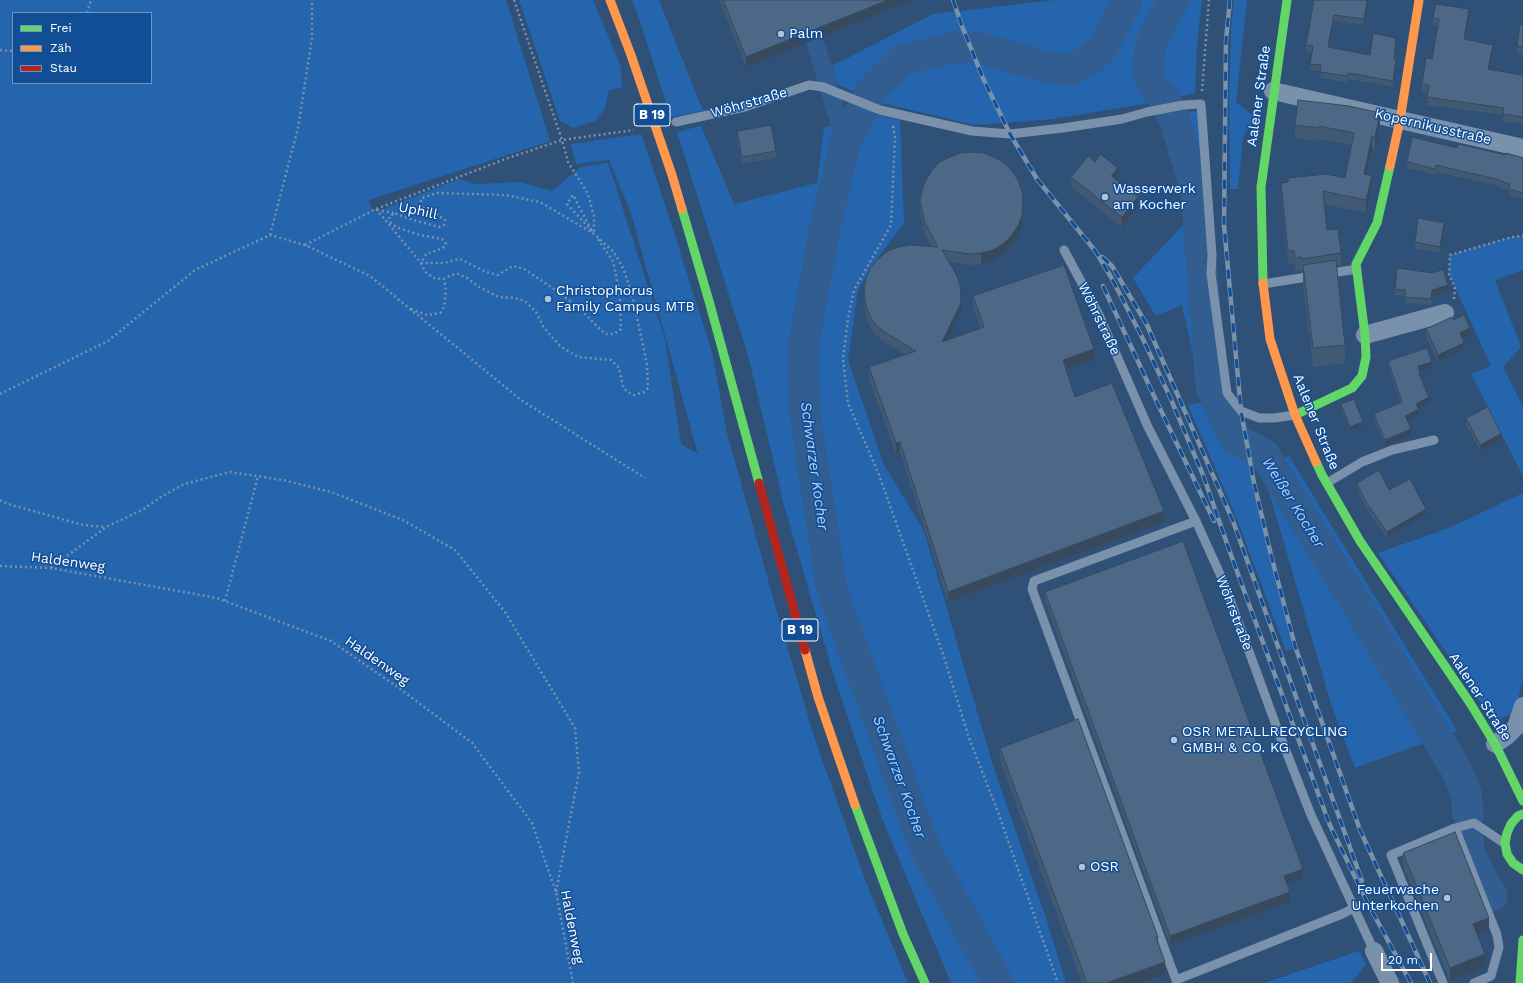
<!DOCTYPE html>
<html>
<head>
<meta charset="utf-8">
<style>
	body { margin:0 }
	#map { position:relative; width:1523px; height:983px; overflow:hidden; background:#2f5178; font-family:"Work Sans",sans-serif }
	canvas { display:block }
	.legend { position:absolute; left:12px; top:12px; width:140px; height:72px; box-sizing:border-box; background:#114e96; border:1px solid #7095c0; margin:0; padding:5px 7px; list-style:none; font-size:12px; color:#fff }
	.legend li { display:flex; align-items:center; gap:8px; height:20px }
	.legend b { width:20px; border:1px solid #7095c0 }
	.scale { position:absolute; left:1381px; top:953px; width:51px; height:18px; box-sizing:border-box; border:2px solid #fff; border-top:0; padding-left:5px; font-size:12px; line-height:14px; white-space:nowrap; color:#fff; -webkit-text-stroke:3px #114e96; paint-order:stroke }
</style>
</head>
<body>
<div id="map">
<canvas width="1523" height="983"></canvas>
<ul class="legend">
<li><b style="height:5px;background:#63d668"></b>Frei</li>
<li><b style="height:5px;background:#ff974d"></b>Zäh</li>
<li><b style="height:5px;background:#b3261e"></b>Stau</li>
</ul>
<div class="scale">20 m</div>
</div>
<script>
const ctx = document.querySelector('canvas').getContext('2d');
ctx.lineJoin = 'round';
function fillPath(path, color) {
  ctx.fillStyle = color;
  ctx.fill(path, 'evenodd');
}
function shape(rows) {
  const path = new Path2D();
  for (const r of rows) {
    path.moveTo(r[0], r[1]);
    for (let i = 2; i < r.length; i += 2) path.lineTo(r[i], r[i + 1]);
  }
  return path;
}
function stroke(path, color, width, dash) {
  ctx.strokeStyle = color;
  ctx.lineWidth = width;
  ctx.lineCap = dash ? 'butt' : 'round';
  ctx.setLineDash(dash || []);
  ctx.stroke(path);
}
function write(font, color, halo, rows, align = 'center') {
  ctx.font = font + ' "Work Sans",sans-serif';
  ctx.lineWidth = 3;
  ctx.setLineDash([]);
  ctx.textBaseline = 'middle';
  ctx.strokeStyle = halo;
  ctx.fillStyle = color;
  for (const [text, x, y, turn = 0] of rows) {
    ctx.save();
    ctx.translate(x, y);
    ctx.rotate((+turn || 0) * Math.PI / 180);
    ctx.textAlign = isNaN(turn) ? turn : align;
    if (halo) ctx.strokeText(text, 0, 0);
    ctx.fillText(text, 0, 0);
    ctx.restore();
  }
}
const green = shape([
	[0,0,506,0,550,141,369,200,373,213,459,179,476,184,521,182,552,191,581,167,608,163,665,339,681,444,698,454,631,213,609,160,576,164,571,144,641,134,659,186,712,352,727,433,779,619,816,743,866,882,908,983,0,983],
	[13,13,151,13,151,83,13,83],
	[519,0,593,0,621,67,622,88,609,90,605,109,595,121,573,128,560,121],
	[632,0,659,0,703,111,671,117,638,16],
	[1055,0,1202,0,1197,44,1195,93,1144,104,1053,119,975,125,882,103,837,84,832,66,933,14],
	[1234,0,1247,0,1236,102,1256,118,1243,136,1238,189,1230,189,1229,100,1231,29],
	[1199,111,1209,256,1206,260,1209,326,1217,355,1221,388,1239,415,1252,486,1293,649,1286,651,1237,519,1188,405,1204,402,1182,305,1156,316,1133,278,1193,215,1179,113],
	[868,113,900,120,904,223,877,259,858,290,848,360,884,465,924,531,994,769,1046,918,1066,983,951,983,883,821,833,673,784,505,748,355,677,132,701,126,734,204,817,183,824,128],
	[1523,236,1523,270,1495,280,1521,347,1503,367,1523,407,1523,476,1471,374,1491,366,1449,274,1450,255,1512,237],
	[1289,456,1457,731,1355,768,1331,704,1262,468],
	[1523,493,1523,679,1515,712,1494,722,1378,553,1449,528],
	[1359,951,1366,964,1351,983,1264,983]
]);
const canal = shape([
	[816,45,845,143]
]);
const river = shape([
	[1174,0,1153,37,1147,68,1154,87,1163,97,1174,118,1196,191,1211,387,1235,439,1264,454,1370,626,1456,769,1466,793,1468,814],
	[1468,838,1470,855,1492,896],
	[998,983,926,850,832,591,805,415,803,348,823,237,845,143,871,90,903,60,952,48,976,47,1054,69,1071,70,1091,59,1104,46,1127,0]
]);
const path = shape([
	[514,0,562,140,634,130],
	[87,13,91,0],
	[0,50,13,51],
	[1202,91,1209,0],
	[893,126,895,137,891,225,854,290,848,319,843,359,848,403,879,475,944,657,969,738,998,812,1058,983],
	[376,209,421,263,443,263,460,259,486,272,498,275,513,266,524,269,554,289,578,307,605,334,614,334,621,329,620,298,617,280,613,261,597,238],
	[377,210,394,213],
	[592,231,567,204,573,195,593,233],
	[270,235,298,128,312,38,312,0],
	[305,245,376,209,508,158,562,140,568,162,588,194,594,216,594,232],
	[1454,299,1455,288,1449,274,1450,255,1512,237,1523,236],
	[411,309,427,315,440,313,444,307,446,290,444,279,451,275,458,274,467,278,479,287,499,297,515,298,525,301,536,312,544,328,560,346,578,357,611,360,619,368,623,386,627,392,634,395,644,392,648,388,647,364,633,299,624,270,614,252,594,234,540,202,505,195,437,193,422,198,419,206,435,213,445,220,444,225,439,227,413,220,394,213,389,217,391,223,396,227,420,235,442,239,446,244,443,248,426,254,421,263,425,272,434,278,444,279],
	[0,394,108,341,195,270,270,235,305,245,370,276,521,400,645,478],
	[0,500,8,504,83,525,106,527],
	[0,566,51,568,217,598,331,641,399,688,472,743,532,823,556,892,573,983],
	[51,568,106,527,142,510,161,497,184,484,230,472,283,480,331,492,403,520,455,550,505,612,575,728,579,772,556,892],
	[225,601,258,476]
]);
const lane = shape([
	[676,122,745,107,809,85,823,87,880,110,972,131,1010,134,1063,128,1122,119,1147,112,1183,105,1201,104,1212,255,1211,274,1227,393,1241,411,1259,418,1274,418,1295,415],
	[1064,250,1099,315,1148,427,1196,521,1224,583,1277,728,1311,815,1374,951],
	[1263,284,1357,269],
	[1327,483,1362,462,1392,450,1434,440],
	[1196,521,1034,581,1032,589,1176,980,1342,914,1354,908],
	[1455,828,1497,935,1499,947,1491,976,1474,983],
	[1443,983,1391,855,1455,828,1474,823,1504,843]
]);
const street = shape([
	[1273,91,1523,148],
	[1365,335,1445,313],
	[1495,744,1508,735,1516,727,1523,706],
	[1374,951,1390,983]
]);
const fast = shape([
	[682,209,709,301,759,483],
	[1263,283,1261,187,1287,0],
	[1295,415,1352,388,1362,376,1366,357,1365,335,1356,264,1377,223,1390,166],
	[1316,462,1322,475,1360,541,1470,703,1495,744,1523,801],
	[855,805,903,934,925,983],
	[1523,814,1518,816,1511,824,1507,833,1505,843,1507,854,1513,863,1523,870],
	[1520,983,1523,940]
]);
const slow = shape([
	[610,0,631,55,672,175,682,209],
	[1390,166,1400,120,1419,0],
	[1263,283,1270,339,1295,415,1316,462],
	[805,650,818,697,855,805]
]);
const jam = shape([
	[759,483,805,650]
]);
const rail = shape([
	[953,0,962,26,983,78,1010,134,1037,179,1096,252,1111,277,1142,337,1170,397,1203,475,1231,555,1329,823,1366,900,1411,983],
	[1230,0,1226,40,1224,225,1241,411,1254,483,1271,555,1295,646,1360,830,1430,983],
	[1102,257,1112,266,1147,325,1233,521,1362,881],
	[1103,286,1154,396,1214,521]
]);
const wall = shape([
	[719,0,912,0,746,67],
	[1314,0,1368,5,1364,25,1334,21,1329,48,1370,55,1396,43,1395,59,1396,65,1393,87,1348,79,1348,82,1320,78,1321,71,1310,70,1310,64,1312,52,1306,51,1306,45],
	[1469,17,1466,40,1493,52,1490,70,1522,75,1523,67,1523,124,1503,122,1503,115,1427,105,1428,93,1422,92,1422,84,1432,59,1438,26,1433,25,1433,18],
	[1523,25,1523,55,1517,54,1517,46],
	[1295,125,1380,126,1375,150,1372,149,1367,175,1372,188,1366,213,1324,204,1327,230,1341,253,1341,265,1336,266,1345,345,1345,363,1313,367,1303,284,1303,272,1302,272,1301,270,1295,271,1294,263,1288,264,1281,196,1281,183,1288,182,1288,178,1345,178,1351,145,1319,139,1319,141,1295,138],
	[737,131,776,151,776,158,742,164,737,138],
	[1457,148,1523,158,1523,199,1509,196,1509,190,1500,188,1500,186,1436,172,1435,175,1407,168,1407,162],
	[1095,162,1118,178,1116,180,1138,207,1122,227,1071,187,1071,177],
	[920,201,1023,213,1022,225,1018,236,1011,246,1003,254,993,260,981,264,970,265,949,261,961,313,948,340,981,329,973,307,973,296,1094,360,1066,369,1075,397,1164,522,948,602,900,452,896,454,869,378,869,367,905,355,883,341,874,333,868,323,865,311,864,289,932,246,925,234,920,212],
	[1444,229,1440,253,1415,249,1415,242],
	[1395,289,1448,291,1432,296,1431,305,1405,303,1405,296,1395,295],
	[1453,320,1470,335,1462,338,1464,349,1438,362,1426,336,1426,329],
	[1388,361,1432,368,1420,372,1420,378,1429,403,1418,409,1419,415,1407,421,1411,435,1385,446,1374,420,1374,414,1400,402,1388,367],
	[1341,404,1363,425,1350,431,1341,408],
	[1466,418,1501,440,1480,451,1466,424],
	[1357,483,1389,490,1426,514,1387,538,1366,508,1357,489],
	[1045,592,1303,879,1287,884,1290,902,1170,945,1045,601],
	[1000,748,1158,944,1165,974,1142,983,1082,983,1000,760],
	[1403,853,1489,930,1477,935,1485,967,1450,981,1403,866]
]);
const shadedWall = shape([
	[888,0,912,0,746,67,746,57],
	[1368,0,1368,5,1364,25,1364,19],
	[1469,9,1469,17,1464,47,1464,39],
	[1334,15,1334,21,1328,53,1328,47],
	[1396,38,1396,43,1394,64,1394,58],
	[1493,45,1493,52,1488,77,1488,69],
	[1396,59,1396,65,1393,87,1393,81],
	[1380,113,1380,126,1375,150,1375,137],
	[1372,136,1372,149,1364,187,1364,174],
	[1118,168,1118,178,1111,186,1111,176],
	[1372,176,1372,188,1366,213,1366,200],
	[1138,197,1138,207,1122,227,1122,217],
	[1023,203,1023,213,1022,225,1018,236,1011,246,1003,254,993,260,981,264,981,253],
	[1444,223,1444,229,1440,253,1440,247],
	[1448,285,1448,291,1432,296,1431,305,1432,290],
	[961,303,961,313,942,353,942,342],
	[1470,328,1470,335,1460,340,1460,333],
	[1464,343,1464,349,1438,362,1438,355],
	[1094,349,1094,360,1063,370,1063,360],
	[1432,362,1432,368,1418,372,1418,366],
	[1429,397,1429,403,1416,410,1416,404],
	[1419,409,1419,415,1405,422,1405,416],
	[1363,422,1363,425,1350,431,1350,427],
	[1411,429,1411,435,1385,446,1385,440],
	[1501,434,1501,440,1480,451,1480,445],
	[900,442,900,452,896,454,896,443],
	[1426,509,1426,514,1387,538,1387,532],
	[1164,511,1164,522,948,602,948,592],
	[1303,869,1303,879,1284,885,1284,876],
	[1290,892,1290,902,1170,945,1170,936],
	[1489,918,1489,930,1473,937,1473,924],
	[1156,937,1158,937,1158,949],
	[1485,954,1485,967,1450,981,1450,968],
	[1165,962,1165,974,1142,983,1107,983]
]);
const building = shape([
	[723,0,888,0,746,57,723,0],
	[1314,0,1367,0,1364,19,1334,15,1328,47,1370,55,1373,33,1396,38,1394,58,1396,59,1393,81,1348,73,1348,76,1320,72,1321,65,1310,64,1313,46,1306,45,1314,0],
	[1436,4,1469,9,1464,39,1493,45,1488,69,1522,75,1523,67,1523,117,1503,114,1504,108,1427,97,1429,85,1422,84,1426,58,1432,59,1439,19,1433,18,1436,4],
	[1520,24,1523,25,1523,47,1517,46,1520,24],
	[1298,100,1349,106,1380,113,1375,137,1372,136,1364,174,1372,176,1366,200,1323,191,1327,230,1338,229,1341,253,1302,259,1301,257,1295,258,1294,251,1288,251,1281,183,1288,182,1288,178,1326,174,1345,178,1354,133,1319,126,1319,128,1295,125,1298,100],
	[771,125,776,151,742,157,737,131,771,125],
	[1412,137,1457,148,1458,144,1506,155,1506,153,1523,158,1523,193,1509,189,1510,184,1500,181,1500,180,1436,165,1435,169,1407,162,1412,137],
	[972,152,983,153,994,157,1004,163,1012,171,1018,180,1022,191,1023,203,1022,215,1018,226,1011,236,1003,244,993,250,981,253,970,254,942,250,956,274,960,284,961,303,942,342,984,327,973,296,1064,265,1094,349,1063,360,1075,397,1112,383,1164,511,948,592,900,442,896,443,869,367,916,351,883,331,874,323,868,312,865,301,864,289,866,278,871,267,879,258,888,251,899,247,910,245,938,247,925,223,920,201,922,190,926,180,932,170,940,162,950,157,961,153,972,152],
	[1100,154,1118,168,1111,176,1138,197,1122,217,1071,177,1088,156,1095,162,1100,154],
	[1418,218,1444,223,1440,247,1415,242,1418,218],
	[1336,260,1345,345,1313,348,1303,265,1336,260],
	[1397,268,1433,273,1443,269,1448,285,1432,290,1431,299,1405,297,1405,290,1395,289,1397,268],
	[1464,315,1470,328,1460,333,1464,343,1438,355,1426,329,1452,317,1453,320,1464,315],
	[1427,348,1432,362,1418,366,1420,374,1419,374,1429,397,1416,404,1419,409,1405,416,1411,429,1385,440,1374,414,1402,402,1388,361,1427,348],
	[1354,399,1363,422,1350,427,1341,404,1354,399],
	[1488,407,1501,434,1480,445,1466,418,1488,407],
	[1379,470,1389,490,1410,479,1426,509,1387,532,1366,502,1357,483,1379,470],
	[1183,541,1303,869,1284,876,1290,892,1170,936,1045,592,1183,541],
	[1078,719,1158,937,1156,937,1165,962,1107,983,1087,983,1000,748,1078,719],
	[1455,832,1489,918,1473,924,1485,954,1450,968,1403,853,1455,832]
]);
const markers = [
	[781,34,4,"#b6c2d0"],
	[1105,197,4,"#b6c2d0"],
	[548,299,4,"#b6c2d0"],
	[1174,740,4,"#b6c2d0"],
	[1082,867,4,"#b6c2d0"],
	[1447,898,4,"#b6c2d0"]
];
const shields = [
	[652,115,36],
	[800,630,36]
];
const shieldNames = [
	["B 19",652,115],
	["B 19",800,630]
];
const poiNames = [
	["Palm",789,34],
	["Wasserwerk",1113,189],
	["am Kocher",1113,205],
	["Christophorus",556,291],
	["Family Campus MTB",556,307],
	["OSR METALLRECYCLING",1182,732],
	["GMBH & CO. KG",1182,748],
	["OSR",1090,867],
	["Feuerwache",1439,890,"right"],
	["Unterkochen",1439,906,"right"]
];
const streetNames = [
	["Aalener Straße",1259,96,-82],
	["Wöhrstraße",749,103,-16],
	["Kopernikusstraße",1433,127,13],
	["Uphill",418,211,12],
	["Wöhrstraße",1099,319,64],
	["Aalener Straße",1316,422,68],
	["Haldenweg",68,562,8],
	["Wöhrstraße",1234,613,69],
	["Haldenweg",377,661,35],
	["Aalener Straße",1480,697,57],
	["Haldenweg",572,927,79]
];
const waterNames = [
	["Schwarzer Kocher",814,466,82],
	["Weißer Kocher",1293,503,58],
	["Schwarzer Kocher",899,777,70]
];
fillPath(green, '#2565ae');
stroke(canal, '#315d91', 18);
stroke(river, '#315d91', 31);
stroke(path, '#7991ab', 2.5, [2, 3]);
stroke(lane, '#7991ab', 9);
stroke(street, '#7991ab', 18);
stroke(fast, '#63d668', 9);
stroke(slow, '#ff974d', 9);
stroke(jam, '#b3261e', 9);
stroke(rail, '#7a91aa', 4.5);
stroke(rail, '#114e96', 3, [9]);
fillPath(wall, '#425974');
fillPath(shadedWall, '#36495e');
fillPath(building, '#4d6887');
stroke(building, '#36495e', 1);
for (const [x, y, r, color] of markers) {
  const dot = new Path2D();
  dot.arc(x, y, r, 0, 2 * Math.PI);
  ctx.fillStyle = color;
  ctx.fill(dot);
  stroke(dot, '#114e96', 1.5);
}
for (const [x, y, w] of shields) {
  const box = new Path2D();
  box.roundRect(x - w / 2, y - 11, w, 22, 3);
  ctx.fillStyle = '#114e96';
  ctx.fill(box);
  stroke(box, '#fff', 1);
}
write('bold 13px', '#fff', null, shieldNames);
write('14px', '#fff', '#114e96', poiNames, 'left');
write('14px', '#fff', '#114e96', streetNames);
write('italic 15px', '#add2fa', '#114e96', waterNames);
</script>
</body>
</html>
